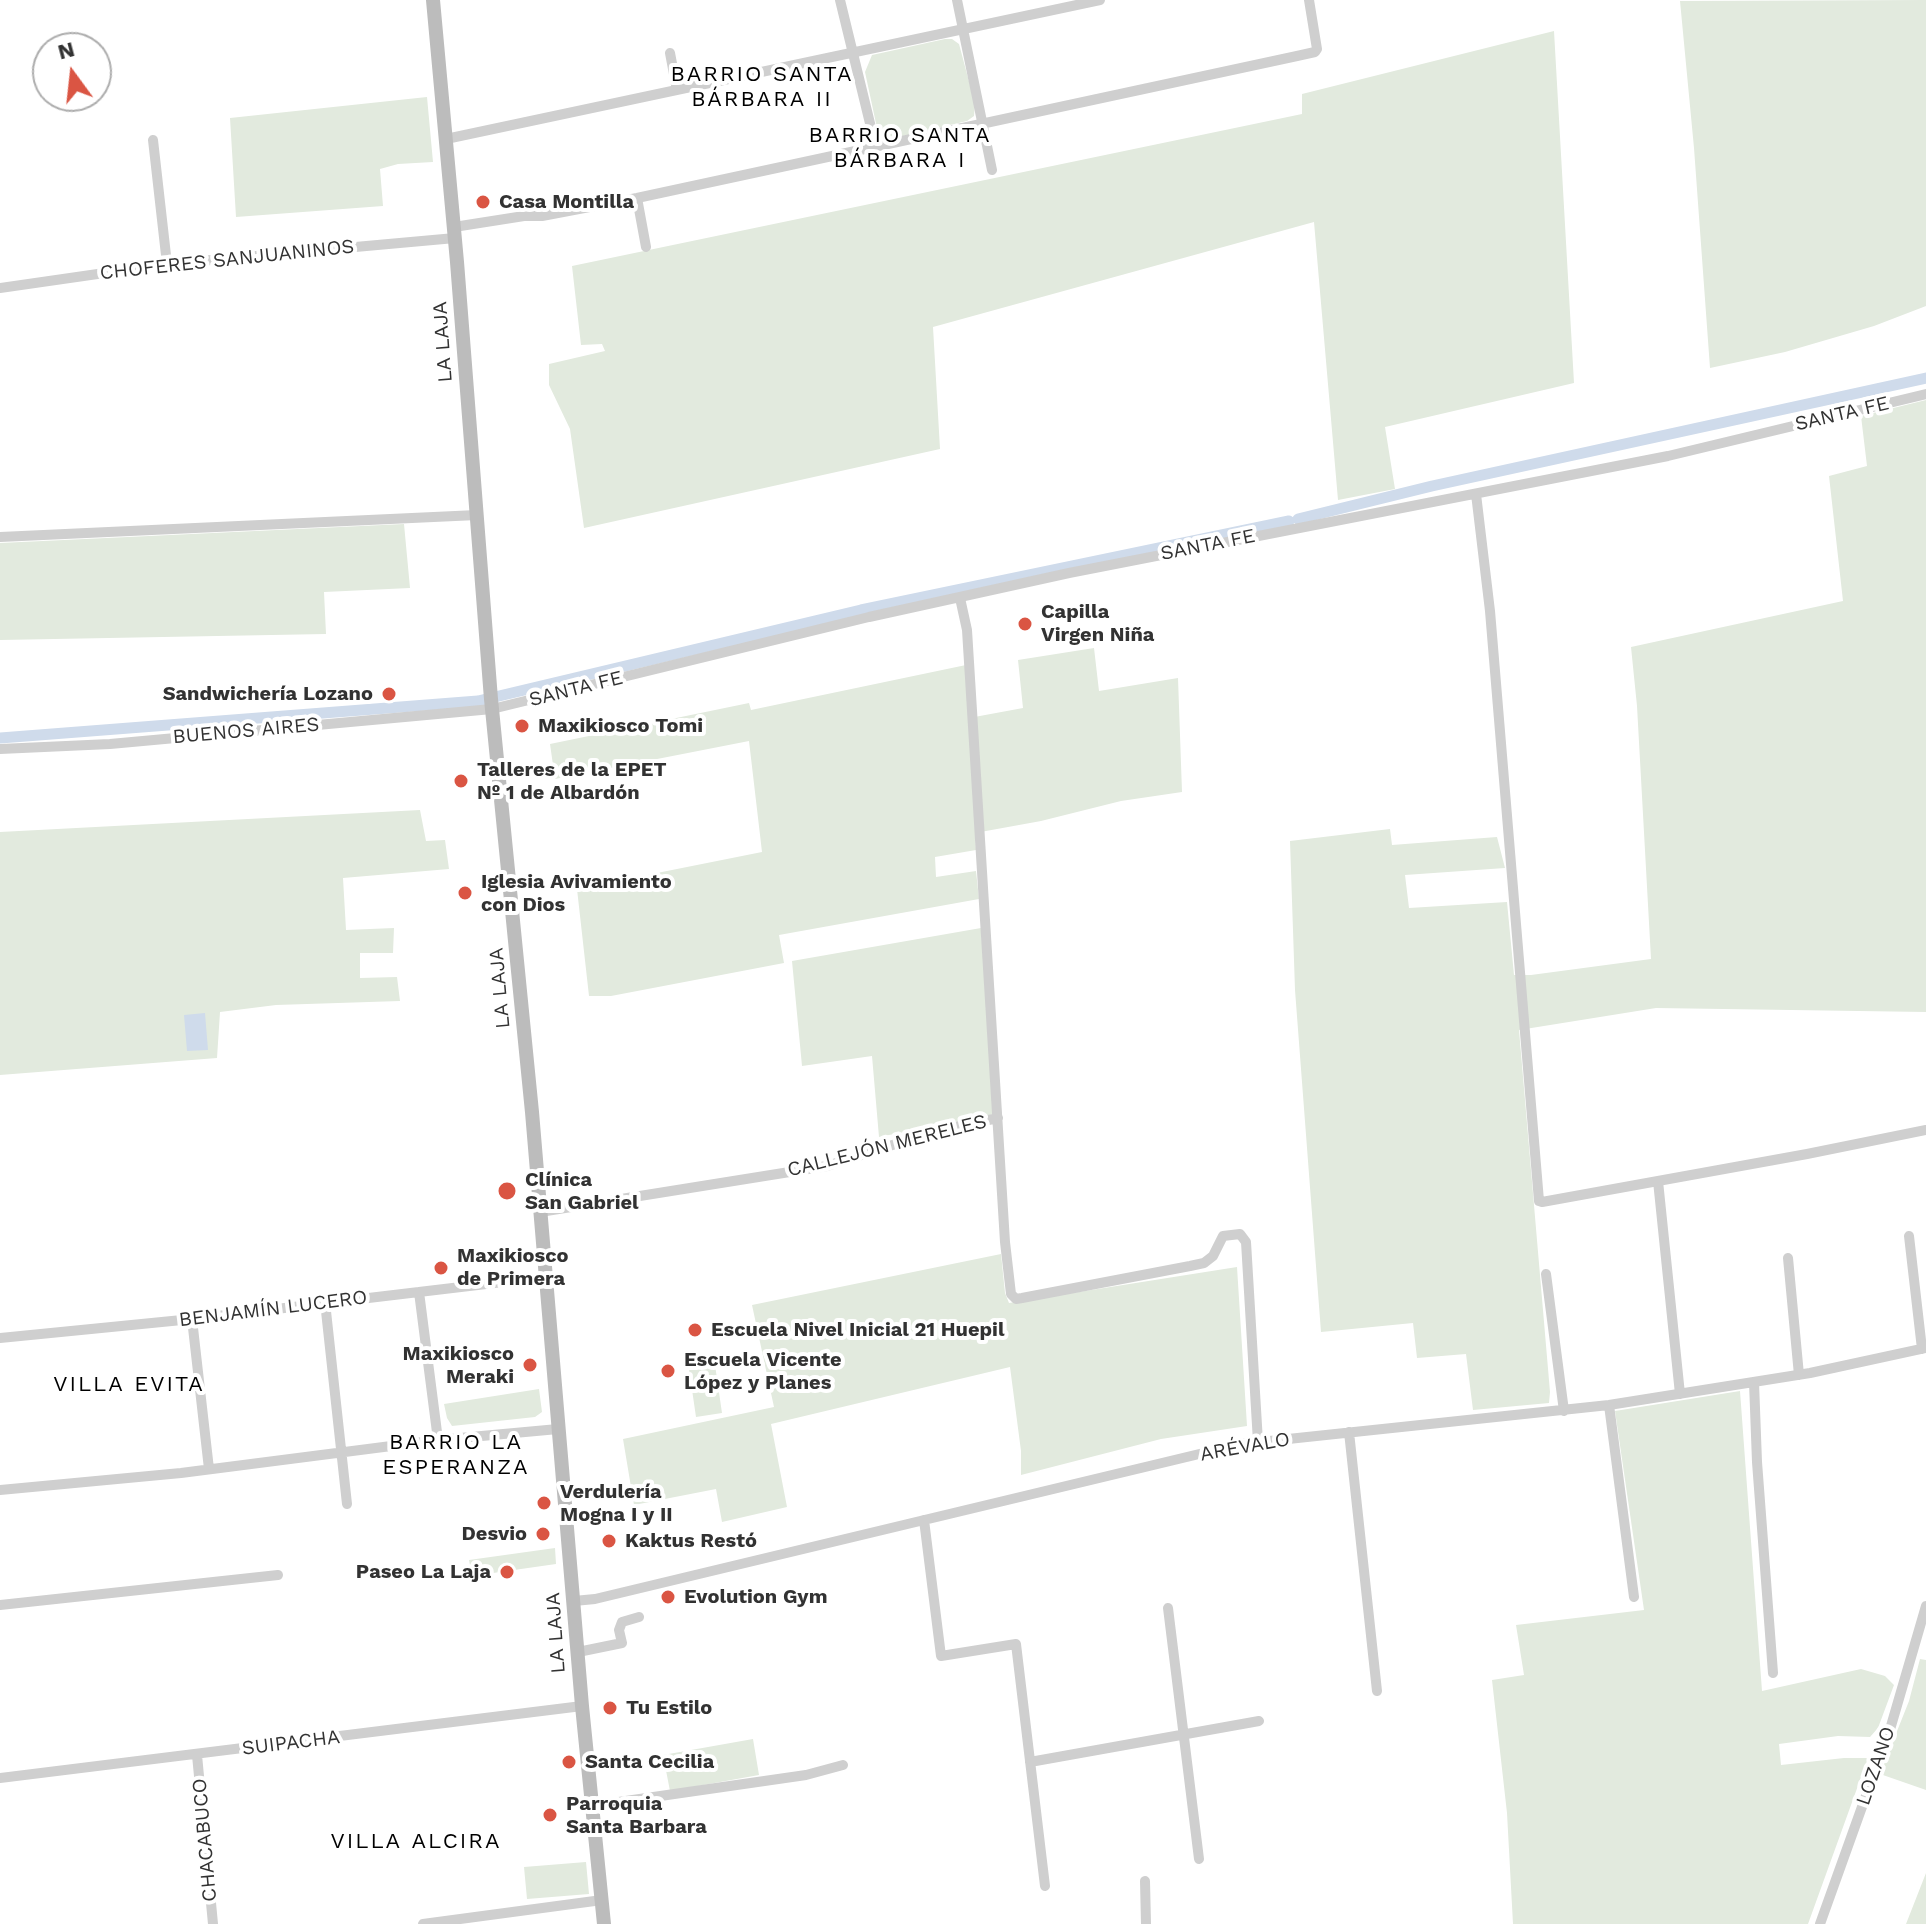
<!DOCTYPE html>
<html>
<head>
<meta charset="utf-8">
<style>
	body { margin:0 }
	#map { position:relative; width:1926px; height:1924px; overflow:hidden; background:#fff; font-family:"Work Sans",sans-serif }
	canvas { display:block }
	.north { position:absolute; left:32px; top:32px; width:80px; height:80px; box-sizing:border-box; background:#fff; border:2px solid #adadad; border-radius:50%; rotate:345deg; font-size:22px; font-weight:700; line-height:32px; text-align:center; color:#323232 }
	.north::after { content:''; display:block; margin:auto; width:28px; height:36px; background:#da5543; clip-path:polygon(50% 0,100% 100%,50% 72%,0 100%) }
</style>
</head>
<body>
<div id="map">
<canvas width="1926" height="1924"></canvas>
<div class="north">N</div>
</div>
<script>
const ctx = document.querySelector('canvas').getContext('2d');
ctx.lineJoin = 'round';
function fillPath(path, color) {
  ctx.fillStyle = color;
  ctx.fill(path, 'evenodd');
}
function shape(rows) {
  const path = new Path2D();
  for (const r of rows) {
    path.moveTo(r[0], r[1]);
    for (let i = 2; i < r.length; i += 2) path.lineTo(r[i], r[i + 1]);
  }
  return path;
}
function stroke(path, color, width, dash) {
  ctx.strokeStyle = color;
  ctx.lineWidth = width;
  ctx.lineCap = dash ? 'butt' : 'round';
  ctx.setLineDash(dash || []);
  ctx.stroke(path);
}
function write(font, color, halo, rows, align = 'center') {
  ctx.font = font + ' "Work Sans",sans-serif';
  ctx.lineWidth = 8;
  ctx.setLineDash([]);
  ctx.textBaseline = 'middle';
  ctx.strokeStyle = halo;
  ctx.fillStyle = color;
  for (const [text, x, y, turn = 0] of rows) {
    ctx.save();
    ctx.translate(x, y);
    ctx.rotate((+turn || 0) * Math.PI / 180);
    ctx.textAlign = isNaN(turn) ? turn : align;
    if (halo) ctx.strokeText(text, 0, 0);
    ctx.fillText(text, 0, 0);
    ctx.restore();
  }
}
const green = shape([
	[1926,0,1926,306,1874,326,1785,352,1710,368,1694,148,1680,1],
	[1554,31,1574,383,1385,427,1395,489,1338,500,1314,222,933,327,940,449,584,528,570,429,549,385,549,364,605,351,602,344,581,345,572,266,1302,114,1302,94],
	[945,39,952,39,959,44,975,104,974,116,967,121,895,138,883,135,877,128,865,72,872,55],
	[427,97,433,162,398,164,380,169,383,206,236,217,230,118],
	[1926,400,1926,1012,1656,1008,1519,1030,1550,1392,1549,1403,1473,1410,1466,1354,1417,1358,1413,1323,1321,1332,1295,990,1290,841,1390,829,1392,845,1497,837,1505,868,1405,875,1409,908,1507,902,1514,975,1531,975,1651,959,1637,706,1631,647,1843,601,1829,476,1867,466,1861,416],
	[404,524,410,588,324,592,326,634,0,640,0,543],
	[1094,648,1099,691,1178,678,1182,792,1121,801,1041,821,975,833,976,850,935,857,936,877,976,871,979,899,779,935,784,963,611,996,589,996,577,889,762,852,749,741,555,779,550,744,749,703,751,710,966,665,969,718,1023,708,1018,660],
	[420,810,426,841,445,840,449,869,343,878,346,930,394,928,393,953,360,953,360,978,397,977,400,1001,276,1005,220,1012,217,1058,0,1075,0,832],
	[981,928,994,1114,879,1137,872,1056,802,1066,792,961],
	[1001,1254,1005,1293,1009,1303,1237,1267,1247,1426,1161,1439,1021,1475,1021,1451,1010,1367,771,1424,787,1507,722,1522,716,1489,634,1505,623,1439,774,1407,752,1305],
	[715,1365,722,1413,696,1417,689,1369],
	[539,1389,542,1412,535,1417,452,1426,447,1418,444,1404],
	[1740,1391,1762,1691,1861,1669,1885,1676,1894,1685,1878,1728,1870,1737,1838,1736,1779,1744,1781,1765,1844,1758,1868,1758,1808,1924,1513,1924,1507,1813,1492,1680,1524,1675,1516,1625,1644,1610,1615,1411],
	[555,1548,556,1564,472,1576,469,1560],
	[1920,1659,1926,1660,1926,1790,1880,1774,1909,1701],
	[753,1739,759,1775,670,1791,663,1755],
	[586,1862,589,1894,527,1899,524,1867],
	[1926,1873,1926,1924,1906,1924]
]);
const water = shape([
	[205,1013,208,1050,187,1051,184,1015]
]);
const canal = shape([
	[1298,519,1432,486,1926,378],
	[0,738,478,701,861,610,1289,521]
]);
const minor = shape([
	[840,0,876,148],
	[957,0,992,170],
	[670,53,677,90],
	[446,139,1100,0],
	[153,140,167,264],
	[637,198,646,247],
	[454,227,524,216,542,216,637,198,1297,56,1315,52,1317,49,1309,0],
	[0,288,167,264,455,238],
	[1476,494,1490,611,1539,1201,1542,1202,1807,1154,1926,1130],
	[0,537,477,515],
	[960,598,967,630,1005,1242,1011,1294,1016,1299,1022,1298,1190,1266,1204,1263,1213,1256,1223,1236,1240,1234,1246,1242,1258,1442],
	[0,749,110,744,492,709,869,617,1069,573,1668,456,1926,394],
	[1658,1181,1680,1394],
	[540,1212,827,1166,936,1131,998,1118],
	[1909,1236,1922,1349],
	[1788,1258,1799,1375],
	[1546,1274,1564,1411],
	[419,1292,438,1440],
	[325,1302,347,1504],
	[192,1319,209,1469],
	[0,1338,192,1319,545,1277],
	[1754,1382,1757,1462,1773,1673],
	[1609,1405,1634,1597],
	[1349,1432,1377,1691],
	[0,1490,181,1473,438,1440,558,1429],
	[924,1520,941,1656,1016,1644,1045,1886],
	[574,1601,595,1599,1241,1444,1609,1405,1810,1373,1926,1348],
	[0,1605,278,1575],
	[1168,1608,1199,1859],
	[578,1652,622,1643,619,1630,622,1622,639,1617],
	[197,1755,213,1924],
	[1030,1762,1259,1721],
	[0,1778,582,1706],
	[591,1806,806,1775,843,1765],
	[1145,1881,1146,1924],
	[423,1924,602,1900],
	[1820,1924,1891,1726,1926,1606]
]);
const secondary = shape([
	[433,0,457,262,491,699,532,1112,582,1706,604,1924]
]);
const markers = [
	[483,202,8,"#da5543"],
	[1025,624,8,"#da5543"],
	[389,694,8,"#da5543"],
	[522,726,8,"#da5543"],
	[461,781,8,"#da5543"],
	[465,893,8,"#da5543"],
	[507,1191,10,"#da5543"],
	[441,1268,8,"#da5543"],
	[695,1330,8,"#da5543"],
	[530,1365,8,"#da5543"],
	[668,1371,8,"#da5543"],
	[544,1503,8,"#da5543"],
	[543,1534,8,"#da5543"],
	[609,1541,8,"#da5543"],
	[507,1572,8,"#da5543"],
	[668,1597,8,"#da5543"],
	[610,1708,8,"#da5543"],
	[569,1762,8,"#da5543"],
	[550,1815,8,"#da5543"]
];
const poiNames = [
	["Casa Montilla",499,202],
	["Capilla",1041,612],
	["Virgen Niña",1041,635],
	["Sandwichería Lozano",373,694,"right"],
	["Maxikiosco Tomi",538,726],
	["Talleres de la EPET",477,770],
	["Nº 1 de Albardón",477,793],
	["Iglesia Avivamiento",481,882],
	["con Dios",481,905],
	["Clínica",525,1180],
	["San Gabriel",525,1203],
	["Maxikiosco",457,1256],
	["de Primera",457,1279],
	["Escuela Nivel Inicial 21 Huepil",711,1330],
	["Maxikiosco",514,1354,"right"],
	["Meraki",514,1377,"right"],
	["Escuela Vicente",684,1360],
	["López y Planes",684,1383],
	["Verdulería",560,1492],
	["Mogna I y II",560,1515],
	["Desvio",527,1534,"right"],
	["Kaktus Restó",625,1541],
	["Paseo La Laja",491,1572,"right"],
	["Evolution Gym",684,1597],
	["Tu Estilo",626,1708],
	["Santa Cecilia",585,1762],
	["Parroquia",566,1804],
	["Santa Barbara",566,1827]
];
const streetNames = [
	["CHOFERES SANJUANINOS",227,260,-6],
	["LA LAJA",443,342,-94],
	["SANTA FE",1842,414,-13],
	["SANTA FE",1208,545,-11],
	["SANTA FE",576,689,-14],
	["BUENOS AIRES",246,731,-5],
	["LA LAJA",500,988,-95],
	["CALLEJÓN MERELES",887,1146,-14],
	["BENJAMÍN LUCERO",273,1309,-7],
	["ARÉVALO",1245,1447,-10],
	["LA LAJA",556,1633,-94],
	["SUIPACHA",291,1743,-7],
	["LOZANO",1876,1766,-71],
	["CHACABUCO",205,1840,-95]
];
const neighbourhoodNames = [
	["BARRIO SANTA",762,75],
	["BÁRBARA II",762,100],
	["BARRIO SANTA",900,136],
	["BÁRBARA I",900,161],
	["VILLA EVITA",129,1385],
	["BARRIO LA",456,1443],
	["ESPERANZA",456,1468],
	["VILLA ALCIRA",416,1842]
];
fillPath(green, '#e2eade');
fillPath(water, '#cfdbeb');
stroke(canal, '#cfdbeb', 11);
stroke(minor, '#cfcfcf', 10);
stroke(secondary, '#bcbcbc', 14);
for (const [x, y, r, color] of markers) {
  const dot = new Path2D();
  dot.arc(x, y, r, 0, 2 * Math.PI);
  ctx.fillStyle = color;
  ctx.fill(dot);
  stroke(dot, '#fff', 3);
}
write('bold 20px', '#323232', '#fff', poiNames, 'left');
write('20px', '#323232', '#fff', streetNames);
ctx.letterSpacing = '2px';
write('22px', '#000', '#fff', neighbourhoodNames);
ctx.letterSpacing = '0px';
</script>
</body>
</html>
